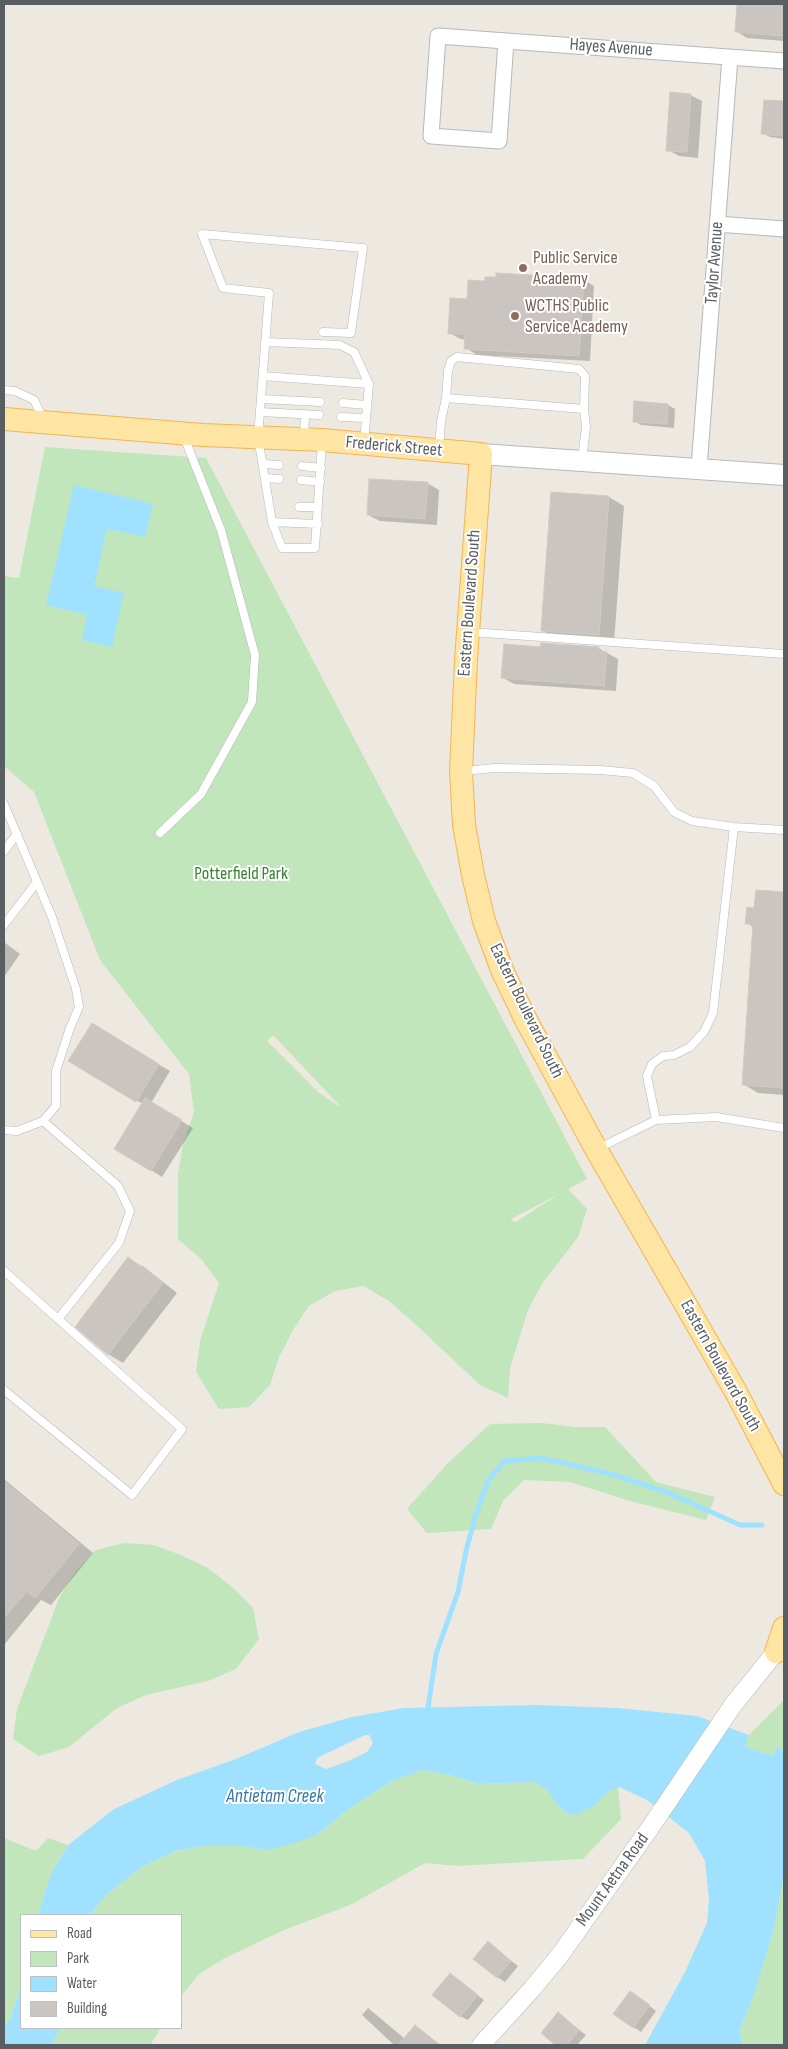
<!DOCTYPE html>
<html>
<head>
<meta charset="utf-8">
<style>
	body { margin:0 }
	#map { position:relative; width:788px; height:2049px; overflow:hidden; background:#ede9e0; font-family:"Sofia Sans Condensed",sans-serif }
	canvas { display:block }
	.frame { position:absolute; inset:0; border:5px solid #595e62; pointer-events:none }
	.legend { position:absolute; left:20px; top:1914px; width:162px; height:115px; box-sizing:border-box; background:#fff; border:1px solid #bdbfc0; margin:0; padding:6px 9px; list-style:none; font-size:15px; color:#595e62 }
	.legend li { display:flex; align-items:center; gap:10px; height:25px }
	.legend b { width:25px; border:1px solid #bdbfc0 }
</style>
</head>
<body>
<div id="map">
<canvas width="788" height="2049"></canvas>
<div class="frame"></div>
<ul class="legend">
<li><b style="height:6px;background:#ffe5a4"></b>Road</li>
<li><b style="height:14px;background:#c1e6bb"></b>Park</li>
<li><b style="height:14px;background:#9fe1ff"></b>Water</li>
<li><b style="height:14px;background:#cac5c0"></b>Building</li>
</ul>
</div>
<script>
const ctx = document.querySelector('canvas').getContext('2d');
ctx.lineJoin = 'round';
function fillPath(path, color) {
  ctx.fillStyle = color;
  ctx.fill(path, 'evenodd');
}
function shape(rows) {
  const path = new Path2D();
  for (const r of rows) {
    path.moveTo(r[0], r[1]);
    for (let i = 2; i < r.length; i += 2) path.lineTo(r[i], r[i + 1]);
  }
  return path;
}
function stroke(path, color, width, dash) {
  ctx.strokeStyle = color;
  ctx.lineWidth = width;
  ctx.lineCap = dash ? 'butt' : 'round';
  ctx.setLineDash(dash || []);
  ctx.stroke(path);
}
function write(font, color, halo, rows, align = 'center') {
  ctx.font = font + ' "Sofia Sans Condensed",sans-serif';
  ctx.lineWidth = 4;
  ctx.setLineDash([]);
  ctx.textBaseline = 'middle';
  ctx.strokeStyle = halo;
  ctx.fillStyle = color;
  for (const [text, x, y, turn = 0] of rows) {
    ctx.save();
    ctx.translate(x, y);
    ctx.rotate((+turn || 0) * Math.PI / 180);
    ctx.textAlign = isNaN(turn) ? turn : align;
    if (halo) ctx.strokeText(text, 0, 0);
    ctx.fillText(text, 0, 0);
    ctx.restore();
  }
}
const green = shape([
	[45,447,206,458,587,1179,568,1189,587,1209,578,1237,542,1284,528,1310,510,1368,508,1398,480,1385,412,1321,389,1301,363,1286,335,1291,309,1306,293,1330,279,1357,270,1385,249,1407,219,1409,196,1372,200,1341,219,1283,201,1259,178,1239,178,1174,183,1144,194,1112,189,1074,100,960,34,792,4,766,4,576,19,578],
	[273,1035,340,1106,340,1107,318,1092,267,1041],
	[559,1194,516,1222,511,1220,511,1219],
	[542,1423,575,1427,605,1427,656,1482,715,1497,706,1520,630,1501,570,1482,524,1480,503,1501,491,1529,427,1533,407,1509,447,1464,490,1424],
	[124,1543,154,1545,181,1555,208,1568,232,1587,253,1608,259,1639,236,1669,208,1681,146,1695,117,1708,69,1747,39,1756,13,1739,17,1709,59,1598,75,1572,96,1550],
	[784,1700,784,1751,777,1747,773,1756,745,1747,749,1735],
	[423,1770,451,1775,478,1784,535,1782,547,1790,558,1806,568,1814,597,1804,607,1792,618,1787,621,1819,583,1859,457,1866,425,1863,350,1905,284,1930,225,1958,199,1974,181,1996,181,1915,91,1915,105,1896,140,1868,175,1851,204,1846,242,1846,267,1850,318,1834,353,1806,394,1780],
	[4,1838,36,1851,48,1838,68,1845,50,1876,38,1915,21,1915,21,1986,11,2018,4,2027],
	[784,1875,784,2045,743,2045,739,2032,755,1991,774,1928],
	[60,2028,161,2028,150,2045,52,2045]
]);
const water = shape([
	[74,485,153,504,145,537,107,529,94,586,124,593,112,647,82,640,87,615,46,605],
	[536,1705,617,1708,697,1716,749,1735,745,1747,773,1756,777,1747,784,1751,784,1875,774,1928,755,1992,739,2032,743,2045,645,2045,685,1972,707,1923,709,1900,705,1861,689,1833,647,1800,619,1787,607,1792,597,1804,576,1815,568,1814,558,1806,547,1790,535,1782,478,1784,451,1775,423,1770,394,1780,353,1806,318,1834,298,1842,267,1850,242,1846,204,1846,175,1851,140,1868,105,1896,91,1915,38,1915,50,1876,68,1845,114,1809,177,1780,236,1759,299,1732,352,1717,404,1708],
	[365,1735,369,1735,373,1743,367,1752,346,1762,326,1769,315,1764,317,1758],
	[21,1986,21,2028,60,2028,52,2045,4,2045,4,2027,11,2018]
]);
const shadow = shape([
	[738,4,784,4,784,41,747,38,736,31],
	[690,95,702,101,698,158,679,156,668,150],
	[765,101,784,102,784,139,770,137,762,133],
	[583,279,594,286,590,361,477,355,466,348,466,340,461,339,449,333,468,300],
	[668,405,675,409,674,428,641,425,634,421],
	[427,483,439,490,437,525,380,521,368,515],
	[553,493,609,497,624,506,614,643,558,639,543,631],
	[541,648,598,648,618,659,616,691,514,684,503,678],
	[757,891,784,893,784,1095,758,1093,743,1084,754,928,747,923,755,909],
	[4,942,20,954,4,977],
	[92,1025,170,1071,151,1103,193,1128,162,1177,151,1170,143,1104,70,1061],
	[128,1259,144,1267,177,1293,123,1363,108,1354],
	[4,1479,93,1553,51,1605,41,1600,4,1645],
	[488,1943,518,1966,505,1982,497,1977],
	[450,1974,484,2000,468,2020,460,2016],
	[638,1997,656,2011,641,2032,633,2027],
	[368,2008,405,2039,415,2026,440,2045,394,2045,362,2015],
	[558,2014,586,2035,577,2045,557,2045,542,2033]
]);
const stream = shape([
	[427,1715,436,1654,458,1592,466,1551,476,1514,489,1479,505,1461,541,1458,611,1474,669,1493,740,1525,762,1525]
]);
const building = shape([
	[737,4,784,4,784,36,735,32,737,4],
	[670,92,691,94,687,152,666,151,670,92],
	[764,100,784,101,783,136,761,134,764,100],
	[496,273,584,278,579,356,464,349,465,334,448,334,450,298,467,299,468,280,485,281,485,277,496,277,496,273],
	[634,401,668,404,667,424,633,422,634,401],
	[369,479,428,482,425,519,367,515,369,479],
	[551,492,609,496,599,635,541,631,551,492],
	[541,643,599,647,598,651,607,652,604,686,501,678,504,644,540,647,541,643],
	[756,890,784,892,784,1088,742,1085,753,924,745,924,747,907,754,908,756,890],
	[92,1023,159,1064,136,1102,68,1061,92,1023],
	[145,1098,182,1120,151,1171,114,1149,145,1098],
	[128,1257,163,1283,108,1355,75,1327,128,1257],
	[4,1481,79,1544,35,1598,27,1591,4,1618,4,1481],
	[488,1941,511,1961,497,1978,473,1959,488,1941],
	[450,1973,478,1995,460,2017,432,1995,450,1973],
	[630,1991,650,2005,633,2028,613,2014,630,1991],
	[558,2012,579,2030,567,2045,555,2045,541,2033,558,2012],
	[415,2025,440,2045,398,2045,415,2025]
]);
const service = shape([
	[265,342,340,345,354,352,369,384],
	[263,376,369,384,364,442],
	[4,390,15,391,34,400,43,419],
	[446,398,584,409],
	[262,399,320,402],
	[343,403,367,405],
	[260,412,319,415],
	[341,417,366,418],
	[304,438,305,415],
	[322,442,315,548,282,548,272,522,258,437,269,293,223,288,202,234,363,248,351,333,323,332],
	[439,449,441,421,446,398,448,371,451,361,457,357,579,369,585,376,584,409,586,427,582,460],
	[264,464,279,465],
	[302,466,321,468],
	[265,478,279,479],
	[301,480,320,482],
	[299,507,318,507],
	[272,522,318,524],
	[470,632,784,654],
	[463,771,495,768,600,770,633,773,654,786,674,812,692,821,734,827,784,830],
	[4,804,52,917,76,989,79,1007,70,1028,56,1071,56,1106,43,1121,17,1131,4,1130],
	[160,833,201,794,252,702,255,655,221,530,184,437],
	[4,851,17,834],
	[4,925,37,882],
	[656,1120,647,1076,652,1064,663,1056,674,1055,690,1047,704,1032,713,1013,734,827],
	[43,1121,118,1186,130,1211,119,1243,58,1319],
	[599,1148,656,1120,716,1117,784,1128],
	[4,1271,182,1429,132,1495,4,1390]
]);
const minor = shape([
	[506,41,499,141,431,136,438,36,506,41,784,61],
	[717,224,784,229],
	[699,468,730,57]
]);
const tertiary = shape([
	[481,2045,532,1989,560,1955,650,1828,733,1705,784,1642]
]);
const secondary = shape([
	[481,454,784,475]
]);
const primary = shape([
	[4,419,203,435,322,440,481,454,466,660,461,771,464,825,473,875,484,921,502,970,526,1020,596,1149,736,1392,784,1484],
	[776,1652,784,1628]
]);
const markers = [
	[523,268,5,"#8d6e63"],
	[515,316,5,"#8d6e63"]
];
const streetNames = [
	["Hayes Avenue",611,48,4],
	["Taylor Avenue",715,263,-86],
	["Frederick Street",394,447,5],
	["Eastern Boulevard South",470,603,-86],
	["Eastern Boulevard South",526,1011,64],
	["Eastern Boulevard South",720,1366,61],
	["Mount Aetna Road",613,1880,-54]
];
const educationNames = [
	["Public Service",533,258],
	["Academy",533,279],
	["WCTHS Public",525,306],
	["Service Academy",525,327]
];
const parkNames = [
	["Potterfield Park",241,874]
];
const waterNames = [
	["Antietam Creek",275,1797]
];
fillPath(green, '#c1e6bb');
fillPath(water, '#9fe1ff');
fillPath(shadow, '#0003');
stroke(stream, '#9fe1ff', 5);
fillPath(building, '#cac5c0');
stroke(building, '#d2cabf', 1);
stroke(service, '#b4b8bc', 9);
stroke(minor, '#b4b8bc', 17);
stroke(tertiary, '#b4b8bc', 19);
stroke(secondary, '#b4b9be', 22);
stroke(primary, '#f7b350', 24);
stroke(service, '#fff', 8);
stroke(minor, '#fff', 15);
stroke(tertiary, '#fff', 18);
stroke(secondary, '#fff', 20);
stroke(primary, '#ffe5a4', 22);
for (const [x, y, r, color] of markers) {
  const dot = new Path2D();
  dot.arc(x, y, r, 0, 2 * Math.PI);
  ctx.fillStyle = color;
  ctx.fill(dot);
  stroke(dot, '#fff', 2);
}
write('18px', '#595e62', '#fff', streetNames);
write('18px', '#785e54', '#fff', educationNames, 'left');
write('18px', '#368330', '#fff', parkNames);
write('italic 19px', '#3477a3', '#fff', waterNames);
</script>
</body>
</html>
